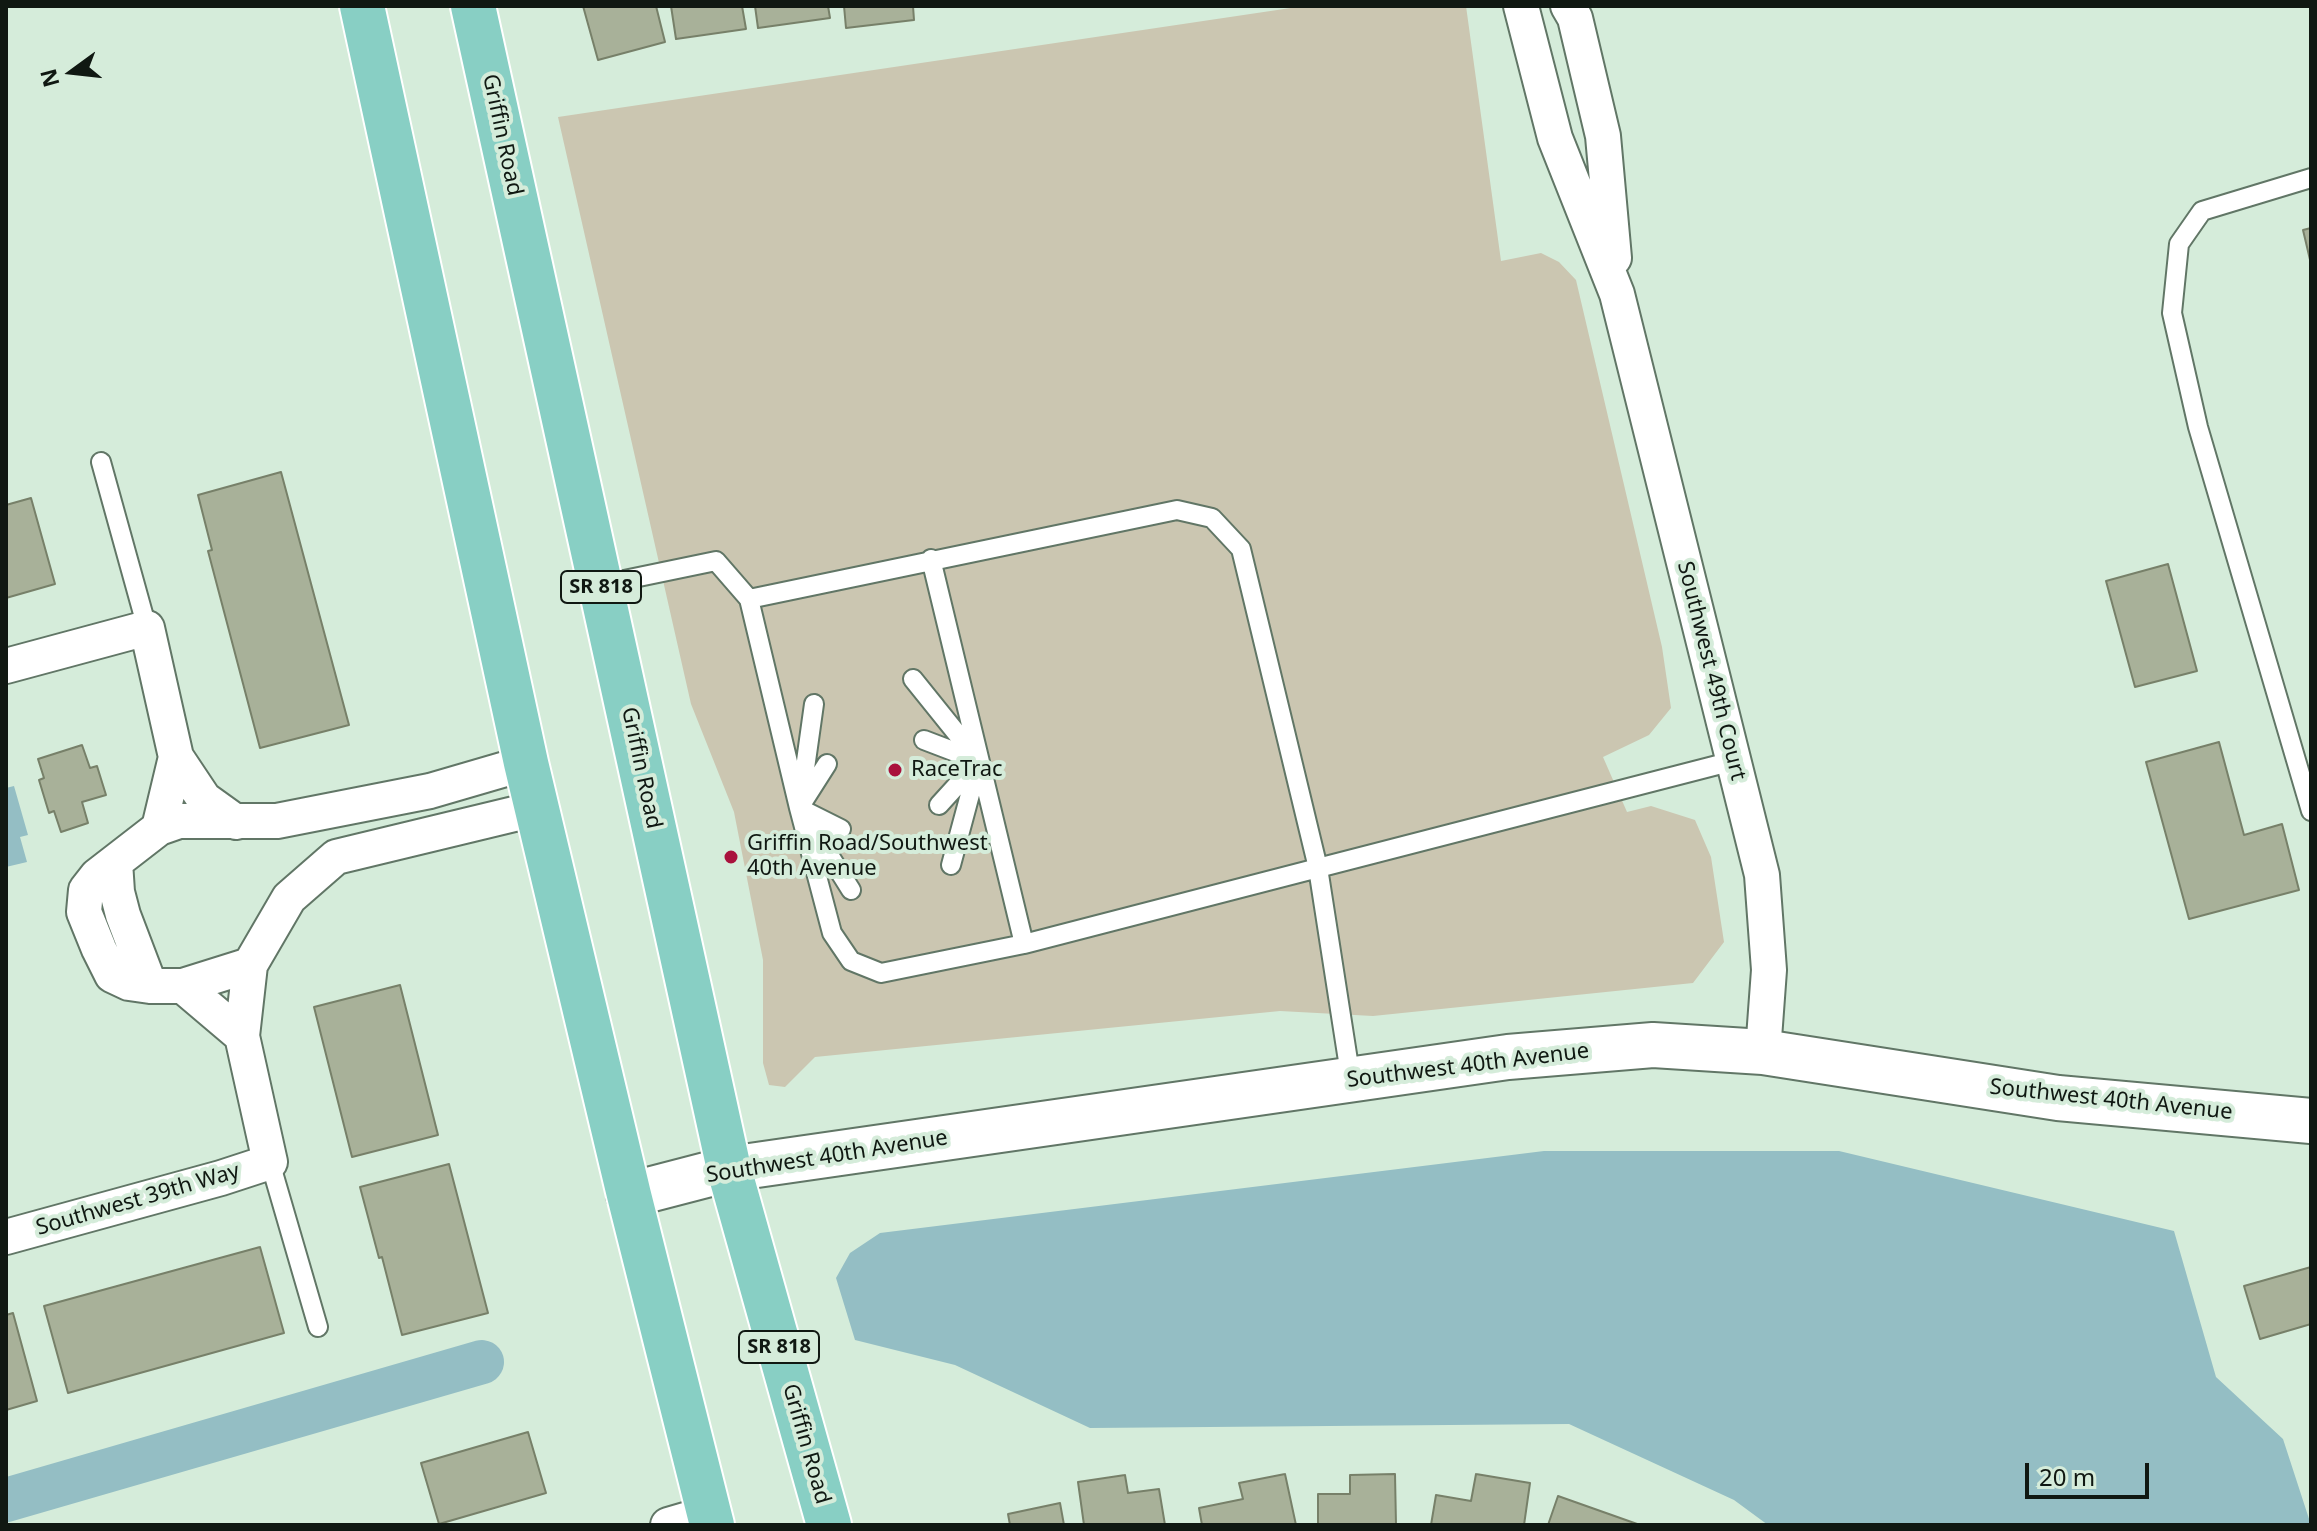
<!DOCTYPE html>
<html>
<head>
<meta charset="utf-8">
<style>
	body { margin:0 }
	#map { position:relative; width:2317px; height:1531px; overflow:hidden; background:#d5ecda; font-family:"Noto Sans",sans-serif }
	canvas { display:block }
	.frame { position:absolute; inset:0; border:8px solid #101812; pointer-events:none }
	.north { position:absolute; left:32px; top:32px; width:80px; height:80px; -webkit-text-stroke:6px #d5ecda; paint-order:stroke; rotate:255deg; font-size:22px; font-weight:700; line-height:32px; text-align:center; color:#101812 }
	.north::after { content:''; display:block; margin:auto; width:28px; height:36px; background:#101812; clip-path:polygon(50% 0,100% 100%,50% 72%,0 100%) }
	.scale { position:absolute; left:2025px; top:1463px; width:124px; height:36px; box-sizing:border-box; border:4px solid #101812; border-top:0; padding-left:10px; font-size:24px; line-height:28px; white-space:nowrap; color:#101812; -webkit-text-stroke:6px #d5ecda; paint-order:stroke }
</style>
</head>
<body>
<div id="map">
<canvas width="2317" height="1531"></canvas>
<div class="frame"></div>
<div class="north">N</div>
<div class="scale">20 m</div>
</div>
<script>
const ctx = document.querySelector('canvas').getContext('2d');
ctx.lineJoin = 'round';
function fillPath(path, color) {
  ctx.fillStyle = color;
  ctx.fill(path, 'evenodd');
}
function shape(rows) {
  const path = new Path2D();
  for (const r of rows) {
    path.moveTo(r[0], r[1]);
    for (let i = 2; i < r.length; i += 2) path.lineTo(r[i], r[i + 1]);
  }
  return path;
}
function stroke(path, color, width, dash) {
  ctx.strokeStyle = color;
  ctx.lineWidth = width;
  ctx.lineCap = dash ? 'butt' : 'round';
  ctx.setLineDash(dash || []);
  ctx.stroke(path);
}
function write(font, color, halo, rows, align = 'center') {
  ctx.font = font + ' "Noto Sans",sans-serif';
  ctx.lineWidth = 8;
  ctx.setLineDash([]);
  ctx.textBaseline = 'middle';
  ctx.strokeStyle = halo;
  ctx.fillStyle = color;
  for (const [text, x, y, turn = 0] of rows) {
    ctx.save();
    ctx.translate(x, y);
    ctx.rotate((+turn || 0) * Math.PI / 180);
    ctx.textAlign = isNaN(turn) ? turn : align;
    if (halo) ctx.strokeText(text, 0, 0);
    ctx.fillText(text, 0, 0);
    ctx.restore();
  }
}
const green = shape([
	[1304,6,1466,6,1501,261,1541,253,1559,262,1576,280,1662,647,1671,708,1649,735,1603,757,1627,812,1651,806,1695,820,1711,857,1724,942,1693,983,1373,1016,1280,1011,815,1057,785,1087,769,1085,763,1063,763,960,734,812,691,704,558,117]
]);
const water = shape([
	[14,786,28,835,20,837,27,862,6,867,6,788],
	[1544,1151,1839,1151,2174,1231,2216,1377,2283,1439,2311,1525,1768,1525,1734,1500,1569,1424,1090,1428,955,1365,855,1340,836,1278,850,1253,880,1233]
]);
const canal = shape([
	[6,1500,482,1362]
]);
const building = shape([
	[583,6,656,6,665,42,598,60,583,6],
	[671,6,742,6,746,29,676,39,671,6],
	[755,6,828,6,830,18,758,28,755,6],
	[844,6,913,6,914,20,846,28,844,6],
	[2311,228,2311,264,2303,230,2311,228],
	[281,472,349,725,260,748,208,551,212,550,198,495,281,472],
	[31,498,55,584,6,598,6,505,31,498],
	[2168,564,2197,671,2135,687,2106,581,2168,564],
	[2219,742,2244,835,2282,824,2299,890,2189,919,2146,762,2219,742],
	[82,745,90,768,97,766,106,795,82,802,88,823,61,832,54,811,49,813,39,780,44,778,38,759,82,745],
	[400,985,438,1135,352,1157,314,1007,400,985],
	[449,1164,488,1313,402,1335,382,1257,379,1258,360,1187,449,1164],
	[260,1247,284,1333,68,1393,44,1306,260,1247],
	[2311,1267,2311,1324,2260,1339,2244,1286,2311,1267],
	[13,1313,37,1401,6,1410,6,1315,13,1313],
	[528,1432,546,1493,439,1524,421,1463,528,1432],
	[1285,1474,1296,1525,1202,1525,1199,1508,1243,1499,1239,1483,1285,1474],
	[1395,1474,1396,1525,1318,1525,1318,1494,1350,1494,1350,1475,1395,1474],
	[1476,1474,1530,1483,1524,1525,1431,1525,1436,1495,1471,1501,1476,1474],
	[1125,1475,1128,1493,1159,1489,1165,1525,1084,1525,1078,1482,1125,1475],
	[1558,1496,1640,1525,1548,1525,1558,1496],
	[1060,1503,1064,1525,1010,1525,1008,1514,1060,1503]
]);
const service = shape([
	[2311,178,2202,211,2179,244,2172,313,2198,427,2311,811],
	[101,462,147,628],
	[931,559,1024,944],
	[600,585,716,561,749,599],
	[913,679,979,761,951,865],
	[924,740,979,761,939,805],
	[827,764,799,808,841,829],
	[801,797,814,704],
	[809,823,851,890],
	[1351,1080,1318,868,1241,549,1212,518,1177,510,749,599,799,808,832,933,851,961,881,973,1024,944,1318,868,1733,761],
	[270,1162,318,1327]
]);
const minor = shape([
	[1521,6,1555,138,1617,294,1762,875,1769,970,1763,1052],
	[1568,6,1575,18,1603,136,1614,258],
	[6,666,147,628,176,757,204,799,236,822],
	[526,763,430,791,277,821,179,821,159,828,97,876,86,890,84,912,99,949,112,975,129,983,150,986,183,986,250,965,289,898,336,857,539,808],
	[159,828,176,757],
	[115,862,117,892,123,915,150,986],
	[183,986,242,1036],
	[6,1237,221,1178,270,1162,242,1036,250,965],
	[668,1525,709,1513]
]);
const tertiary = shape([
	[629,1195,729,1169,1508,1057,1653,1045,1763,1052,2058,1098,2311,1121]
]);
const primary = shape([
	[362,6,526,763,629,1195,712,1525],
	[473,6,729,1169,829,1525]
]);
const markers = [
	[895,770,8,"#a9123d"],
	[731,857,8,"#a9123d"]
];
const shields = [
	[601,587,80],
	[779,1347,80]
];
const shieldNames = [
	["SR 818",601,587],
	["SR 818",779,1347]
];
const streetNames = [
	["Griffin Road",502,135,78],
	["Southwest 49th Court",1711,671,76],
	["Griffin Road",641,768,78],
	["Southwest 40th Avenue",1468,1066,-7],
	["Southwest 40th Avenue",2111,1100,6],
	["Southwest 40th Avenue",827,1157,-9],
	["Southwest 39th Way",138,1200,-16],
	["Griffin Road",806,1444,74]
];
const poiNames = [
	["RaceTrac",911,770],
	["Griffin Road/Southwest",747,844],
	["40th Avenue",747,869]
];
fillPath(green, '#cbc6b1');
fillPath(water, '#94bec4');
stroke(canal, '#94bec4', 44);
fillPath(building, '#a8b199');
stroke(building, '#778069', 2);
stroke(service, '#617666', 22);
stroke(minor, '#617666', 38);
stroke(tertiary, '#617666', 48);
stroke(primary, '#fff', 48);
stroke(service, '#fff', 18);
stroke(minor, '#fff', 34);
stroke(tertiary, '#fff', 44);
stroke(primary, '#88cfc4', 44);
for (const [x, y, r, color] of markers) {
  const dot = new Path2D();
  dot.arc(x, y, r, 0, 2 * Math.PI);
  ctx.fillStyle = color;
  ctx.fill(dot);
  stroke(dot, '#d5ecda', 3);
}
for (const [x, y, w] of shields) {
  const box = new Path2D();
  box.roundRect(x - w / 2, y - 16, w, 32, 6);
  ctx.fillStyle = '#d5ecda';
  ctx.fill(box);
  stroke(box, '#101812', 2);
}
write('bold 20px', '#101812', null, shieldNames);
write('22px', '#101812', '#d5ecda', streetNames);
write('22px', '#101812', '#d5ecda', poiNames, 'left');
</script>
</body>
</html>
